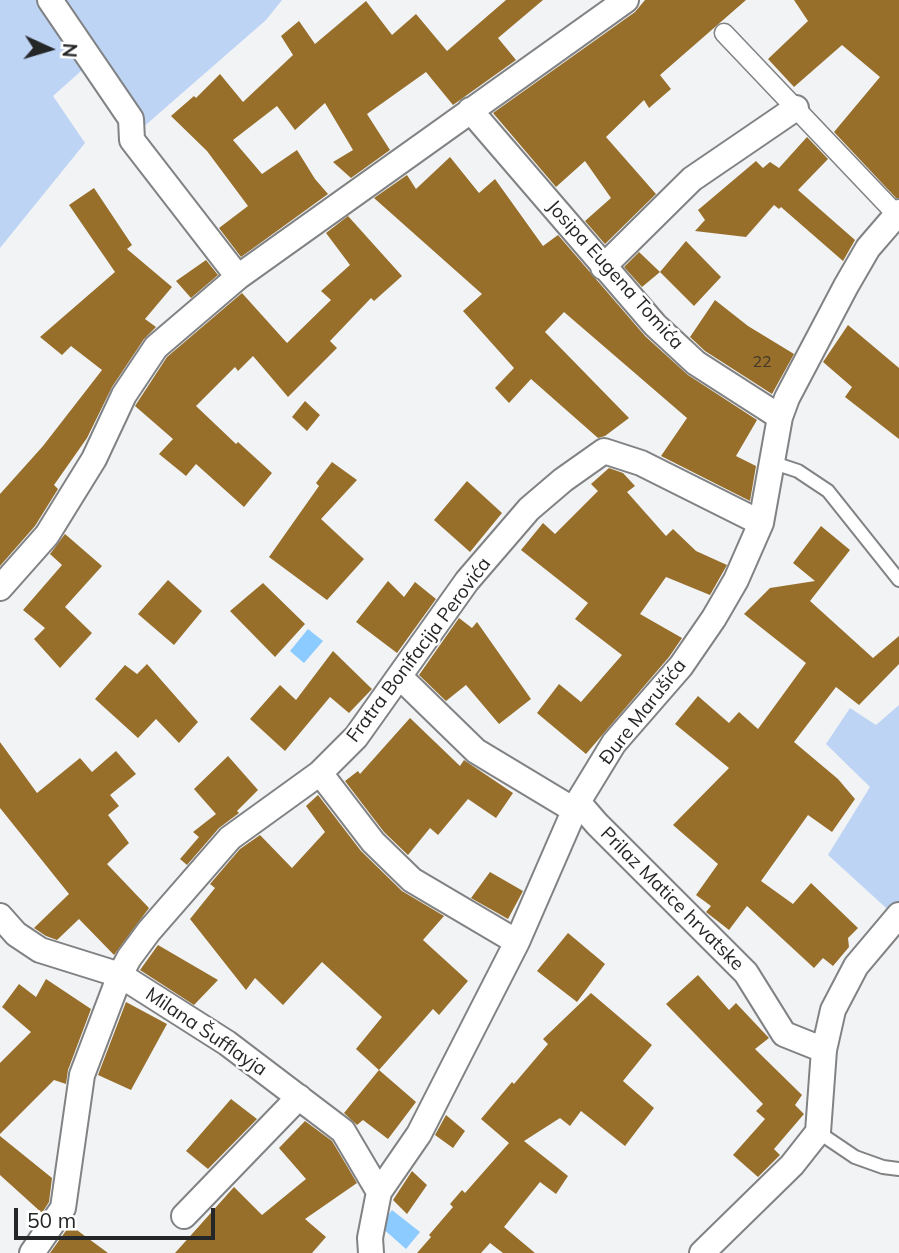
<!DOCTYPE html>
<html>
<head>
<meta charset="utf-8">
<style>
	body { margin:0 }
	#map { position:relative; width:899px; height:1253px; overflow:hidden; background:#f1f3f5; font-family:Mulish,sans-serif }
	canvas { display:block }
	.north { position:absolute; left:14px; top:14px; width:70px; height:70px; -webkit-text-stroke:5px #fff; paint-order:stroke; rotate:94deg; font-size:19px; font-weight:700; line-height:28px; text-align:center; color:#252627 }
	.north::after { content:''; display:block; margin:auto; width:24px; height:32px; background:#252627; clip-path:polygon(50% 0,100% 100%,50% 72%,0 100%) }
	.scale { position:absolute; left:14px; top:1208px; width:201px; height:32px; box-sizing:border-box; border:4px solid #252627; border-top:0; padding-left:9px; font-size:21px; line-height:24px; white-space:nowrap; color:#252627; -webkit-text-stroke:5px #fff; paint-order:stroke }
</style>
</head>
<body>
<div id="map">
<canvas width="899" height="1253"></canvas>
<div class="north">N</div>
<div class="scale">50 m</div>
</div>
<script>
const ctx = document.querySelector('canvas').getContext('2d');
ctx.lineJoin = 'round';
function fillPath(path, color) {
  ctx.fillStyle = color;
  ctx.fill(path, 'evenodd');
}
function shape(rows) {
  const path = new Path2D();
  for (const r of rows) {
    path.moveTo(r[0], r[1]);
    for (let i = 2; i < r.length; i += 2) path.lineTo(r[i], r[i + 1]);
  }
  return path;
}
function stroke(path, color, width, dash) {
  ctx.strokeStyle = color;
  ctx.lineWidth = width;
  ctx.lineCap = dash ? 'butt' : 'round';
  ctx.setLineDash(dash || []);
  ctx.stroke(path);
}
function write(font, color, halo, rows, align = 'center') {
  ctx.font = font + ' Mulish,sans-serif';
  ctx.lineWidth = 5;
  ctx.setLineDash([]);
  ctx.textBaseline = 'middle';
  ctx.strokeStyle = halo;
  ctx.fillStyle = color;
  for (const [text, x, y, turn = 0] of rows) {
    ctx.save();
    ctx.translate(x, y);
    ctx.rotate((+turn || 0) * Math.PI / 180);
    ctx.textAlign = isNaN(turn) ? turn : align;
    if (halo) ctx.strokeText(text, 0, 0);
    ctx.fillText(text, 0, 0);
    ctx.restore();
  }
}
const green = shape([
	[0,0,282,0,266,20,141,129,90,63,53,96,85,143,0,248],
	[899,705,899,915,896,917,828,855,870,787,826,744,850,708,876,725]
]);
const water = shape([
	[308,629,323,641,304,663,290,651],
	[392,1210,420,1232,406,1249,380,1226]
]);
const building = shape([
	[506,0,543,0,498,38,516,60,453,105,426,72,367,114,390,150,351,178,333,162,353,150,325,103,295,130,277,106,233,140,262,174,297,150,315,179,328,194,241,257,219,228,248,206,207,151,171,116,194,96,196,98,220,74,243,102,293,55,281,36,299,21,315,44,366,1,392,35,416,14,447,51],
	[645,0,746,0,660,75,671,89,649,108,644,100,606,137,656,194,605,244,585,221,611,198,585,161,556,187,493,113,635,12],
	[794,0,899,0,899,198,896,198,834,132,880,77,842,45,794,87,768,59,808,21],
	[807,137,828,159,798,190,855,240,843,261,781,207,779,209,774,205,746,237,695,231,705,220,698,210,756,161,763,168,770,162,779,168],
	[450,157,479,193,495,179,543,246,558,235,645,336,688,375,757,420,736,456,756,466,750,501,661,456,687,418,564,312,545,332,629,418,605,436,598,438,531,379,509,403,495,388,514,368,463,311,482,294,374,198,407,175,416,189],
	[94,188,132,245,127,249,172,287,145,319,156,327,144,339,112,387,87,438,54,485,58,489,35,526,0,566,0,494,43,446,102,370,71,346,62,355,40,337,115,272,69,205],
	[348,216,402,276,374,301,371,298,330,341,337,348,288,397,253,356,238,371,235,367,196,406,236,444,238,442,272,473,244,507,196,464,186,476,159,454,173,439,135,406,167,357,242,293,287,343,331,300,321,291,350,265,326,233],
	[686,241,721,277,694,306,660,272],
	[639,252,660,272,642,287,624,267],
	[206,260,218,275,191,298,176,281],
	[715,300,748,326,794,354,772,394,705,351,690,337],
	[848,325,899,368,899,439,845,397,852,387,823,362],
	[305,401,320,415,307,431,292,417],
	[332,462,357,480,321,519,364,559,327,600,269,557,319,486,316,483],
	[609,468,623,473,635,486,627,492,666,536,673,529,696,551,727,565,710,595,666,577,640,614,682,638,669,657,586,754,537,713,559,684,581,702,622,655,575,619,588,603,521,550,543,523,555,534,598,491,591,484],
	[467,481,502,513,470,552,434,520],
	[821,526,850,550,810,601,873,658,899,636,899,664,859,705,836,687,794,742,838,779,855,799,832,832,808,815,761,881,793,904,811,883,858,928,848,938,849,947,833,966,823,958,814,968,747,906,729,930,706,912,711,906,696,895,718,864,673,825,729,768,675,724,698,696,729,723,739,712,758,729,806,663,744,614,770,588,815,581,793,563],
	[65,534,102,566,65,607,92,633,60,668,34,639,45,628,23,610,62,565,50,554],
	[168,580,202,611,174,645,138,614],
	[388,581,404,597,415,582,436,599,397,653,356,622],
	[263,583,305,624,275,657,230,611],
	[459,618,472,628,477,622,531,699,499,724,466,685,446,701,419,675],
	[333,651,372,689,349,713,330,697,285,751,250,719,280,685,296,700],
	[147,664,198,722,179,743,156,719,138,738,95,699,125,665,137,674],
	[410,718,460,766,464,760,513,793,496,818,468,799,438,835,430,828,408,855,384,832,345,781,358,771,360,774],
	[0,742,37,793,80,758,92,772,116,751,136,774,110,795,119,806,108,815,129,843,107,864,149,908,114,955,79,919,57,940,46,936,34,928,69,894,0,808],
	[228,756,258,790,237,811,239,813,219,828,187,865,180,859,199,837,193,832,216,814,194,789],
	[318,795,361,851,402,891,444,916,423,940,468,981,439,1015,433,1009,379,1070,356,1049,382,1017,322,962,283,1005,255,978,246,990,190,919,215,888,210,884,240,849,260,835,292,868,325,832,306,806],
	[490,872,523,891,508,919,471,898],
	[568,933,605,964,577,1002,537,971],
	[158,945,218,980,194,1005,140,970],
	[698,975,729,1010,736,1003,769,1038,755,1049,802,1095,795,1105,804,1114,774,1149,780,1155,758,1177,733,1155,765,1119,756,1111,763,1104,666,1004],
	[46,979,91,1009,68,1070,66,1084,54,1080,0,1134,0,1063,31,1032,2,1007,19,984,36,997],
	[591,993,652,1045,623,1081,654,1108,625,1146,581,1111,570,1126,560,1118,524,1141,568,1176,556,1194,540,1182,504,1227,535,1253,503,1253,490,1243,481,1253,417,1253,431,1237,429,1235,453,1207,450,1204,462,1190,465,1193,509,1143,481,1119,512,1082,514,1084,548,1044,543,1039],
	[126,1002,167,1024,131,1090,98,1075],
	[379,1070,416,1102,388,1139,363,1120,357,1125,344,1113],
	[231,1099,257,1119,208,1169,186,1151],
	[446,1115,465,1131,453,1148,435,1135],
	[305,1121,332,1141,357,1183,305,1219,326,1237,312,1253,175,1253,234,1187,262,1215,306,1179,279,1148],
	[0,1136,52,1178,49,1202,42,1213,0,1175],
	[412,1171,427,1185,407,1214,393,1200],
	[70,1225,108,1253,50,1253]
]);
const service = shape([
	[771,462,798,471,828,491,899,580],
	[818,1132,855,1157,883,1167,899,1169]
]);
const pedestrian = shape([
	[724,33,897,215]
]);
const minor = shape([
	[50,0,131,119,132,140,238,277],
	[470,110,655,325,696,363,780,417],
	[603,267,692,179,796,108],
	[0,588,47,535,94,459,124,395,156,347,238,277,626,0],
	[400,677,476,751,574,810],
	[320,773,373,842,412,880,517,942],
	[578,802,597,824,746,973,784,1034,824,1050],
	[0,916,16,934,40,950,120,975,227,1043,343,1131,379,1192],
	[184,1216,299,1097],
	[32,1253,63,1208,82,1075,120,975,129,958,149,931,230,838,320,773,356,737,467,581,529,509,563,480,604,451,641,463,761,523],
	[371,1253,370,1238,379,1192,419,1134,448,1077,517,942,578,802,614,743,681,666,714,618,736,580,761,523,780,417,787,398,846,286,868,248,899,212],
	[702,1253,792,1165,818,1132,824,1050,833,1010,856,966,899,915]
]);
const numberNames = [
	["22",762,362]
];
const streetNames = [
	["Josipa Eugena Tomića",615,275,48],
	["Fratra Bonifacija Perovića",419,650,-53],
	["Đure Marušića",643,712,-52],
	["Prilaz Matice hrvatske",672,899,45],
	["Milana Šufflayja",206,1032,34]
];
fillPath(green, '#bed4f5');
fillPath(water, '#8ccbff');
fillPath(building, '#976f2b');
stroke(service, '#818284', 16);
stroke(pedestrian, '#818284', 21);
stroke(minor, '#818284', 28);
stroke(service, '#fff', 12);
stroke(pedestrian, '#fff', 18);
stroke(minor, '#fff', 24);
write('16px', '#423828', null, numberNames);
write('19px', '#252627', '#fff', streetNames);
</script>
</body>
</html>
